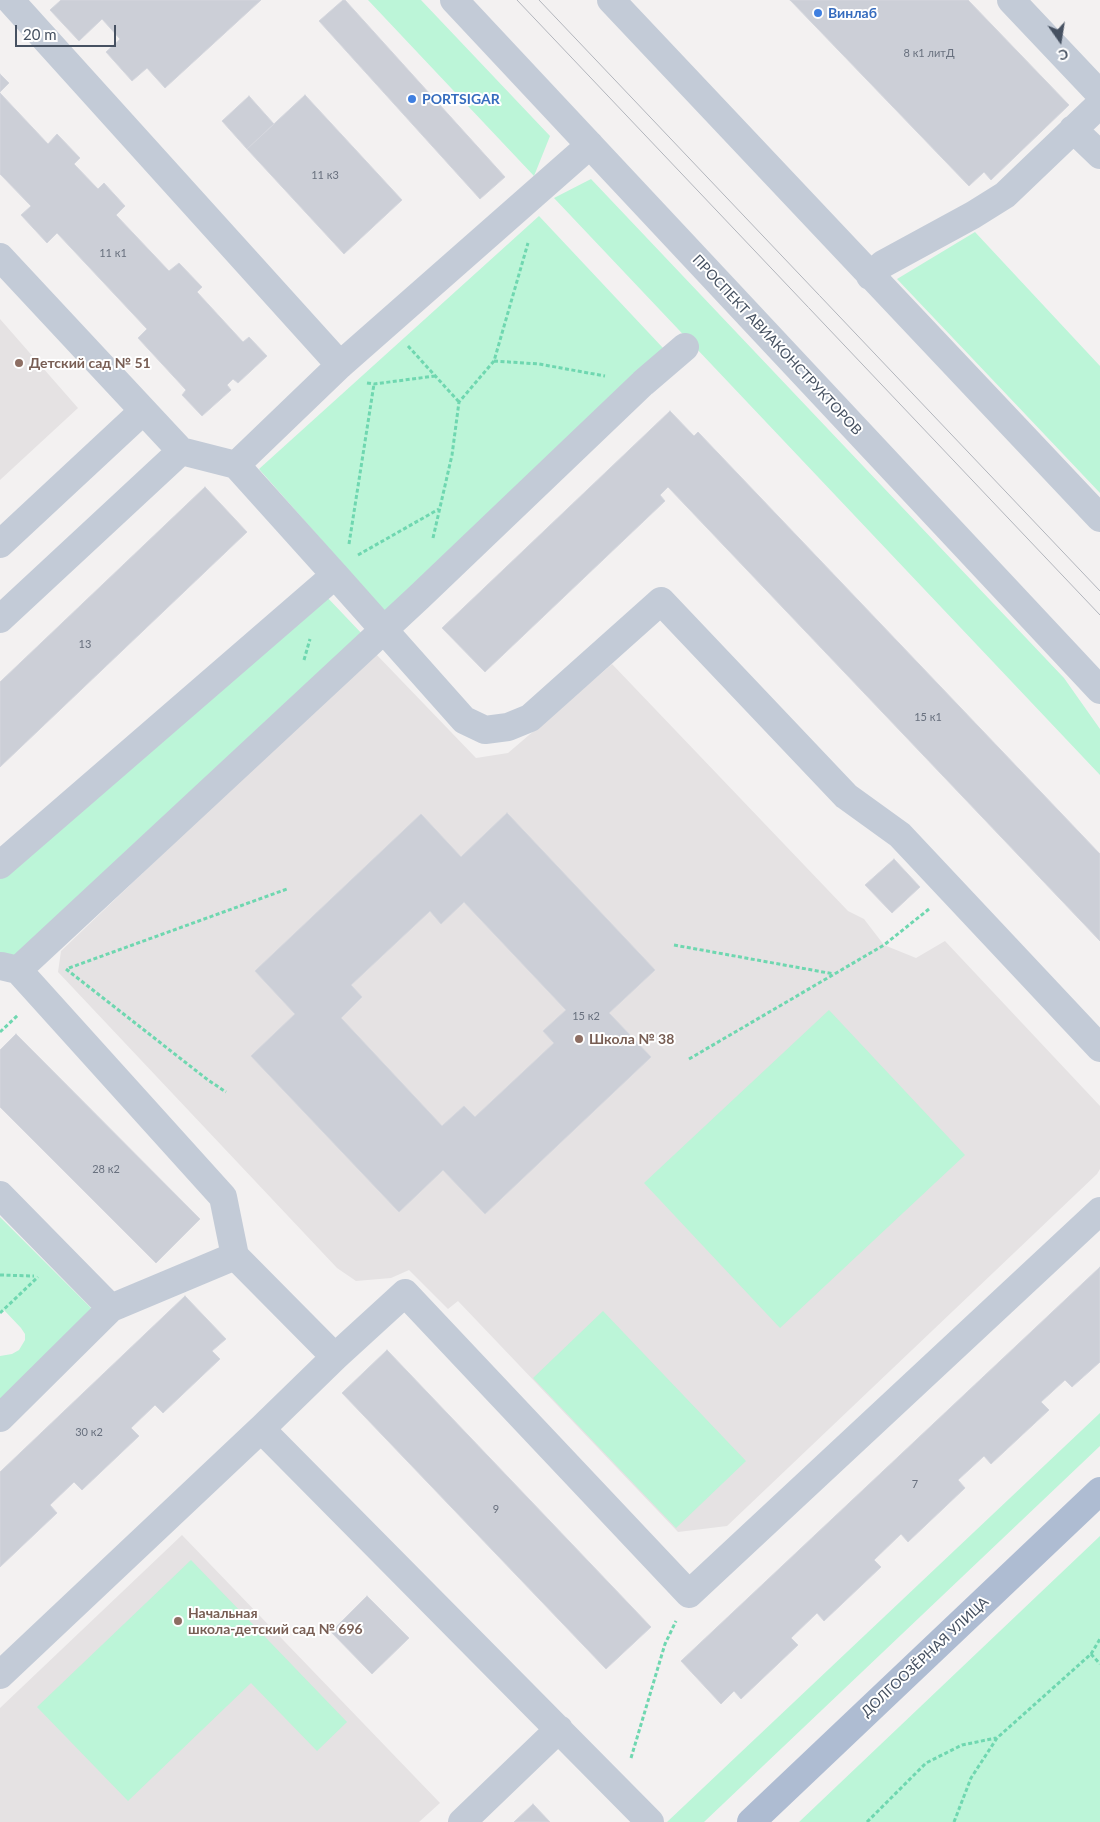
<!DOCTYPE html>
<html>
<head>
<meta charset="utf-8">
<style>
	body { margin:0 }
	#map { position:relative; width:1100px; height:1822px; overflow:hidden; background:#f3f1f1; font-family:Lato,sans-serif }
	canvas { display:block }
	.north { position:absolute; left:1035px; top:15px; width:50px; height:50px; -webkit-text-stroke:4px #fff; paint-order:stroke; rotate:167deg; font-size:14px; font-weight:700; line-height:20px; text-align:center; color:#465161 }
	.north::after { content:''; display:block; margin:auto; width:18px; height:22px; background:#465161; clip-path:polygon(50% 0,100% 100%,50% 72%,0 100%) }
	.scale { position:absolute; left:15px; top:25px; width:101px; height:22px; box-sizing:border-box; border:2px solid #465161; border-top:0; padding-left:6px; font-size:15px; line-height:18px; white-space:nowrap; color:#465161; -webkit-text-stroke:4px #fff; paint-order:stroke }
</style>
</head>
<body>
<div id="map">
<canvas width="1100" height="1822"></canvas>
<div class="north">С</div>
<div class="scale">20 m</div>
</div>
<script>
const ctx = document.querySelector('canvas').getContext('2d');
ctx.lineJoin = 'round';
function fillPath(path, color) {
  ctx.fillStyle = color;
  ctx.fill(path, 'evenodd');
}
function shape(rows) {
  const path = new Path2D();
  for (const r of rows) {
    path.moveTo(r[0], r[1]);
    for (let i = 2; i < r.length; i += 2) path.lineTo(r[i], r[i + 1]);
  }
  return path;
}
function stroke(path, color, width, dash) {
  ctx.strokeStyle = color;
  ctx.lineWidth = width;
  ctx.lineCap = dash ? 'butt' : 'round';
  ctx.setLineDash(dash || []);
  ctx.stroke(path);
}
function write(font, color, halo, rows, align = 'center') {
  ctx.font = font + ' Lato,sans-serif';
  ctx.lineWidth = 4;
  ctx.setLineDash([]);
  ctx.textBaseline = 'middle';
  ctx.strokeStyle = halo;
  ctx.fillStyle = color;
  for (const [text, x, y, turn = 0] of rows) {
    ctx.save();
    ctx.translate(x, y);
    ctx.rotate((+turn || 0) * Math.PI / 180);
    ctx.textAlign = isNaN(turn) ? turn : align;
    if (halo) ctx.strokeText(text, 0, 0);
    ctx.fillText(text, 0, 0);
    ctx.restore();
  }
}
const education = shape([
	[0,319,78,408,0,480],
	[374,652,476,758,508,753,612,664,848,911,864,919,884,945,916,958,945,941,1100,1106,1100,1169,1097,1174,727,1526,678,1532,458,1301,448,1309,409,1270,391,1278,356,1281,337,1268,58,972,61,951],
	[182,1535,440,1803,419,1822,0,1822,0,1708]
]);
const green = shape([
	[368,0,421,0,550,136,534,176],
	[591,179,1064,678,1100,729,1100,775,554,198],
	[539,216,663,348,386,613,259,469],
	[975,232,1100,366,1100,493,897,279],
	[325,595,364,636,15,960,0,959,0,879],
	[829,1010,965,1155,780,1328,644,1183],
	[0,1217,92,1309,0,1399,0,1356,12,1354,19,1350,25,1340,25,1334,21,1328,4,1310,0,1313],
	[603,1311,746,1461,676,1528,533,1378],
	[1100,1413,1100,1446,704,1822,667,1822],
	[1100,1536,1100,1822,799,1822],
	[191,1560,347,1722,317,1751,251,1683,128,1801,37,1707]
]);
const building = shape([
	[61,0,261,0,165,88,147,68,132,81,106,52,120,39,102,19,79,41,50,10,61,0],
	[343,0,345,0,505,177,480,199,319,21,343,0],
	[790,0,968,0,1069,105,991,180,984,172,969,186,790,0],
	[0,74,9,83,0,92,0,74],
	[0,93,48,144,57,134,80,158,74,164,98,189,104,183,125,206,116,215,169,271,179,263,202,287,197,292,243,342,249,337,267,356,238,383,233,379,227,385,231,390,202,416,182,395,186,390,138,338,147,329,57,233,47,243,21,215,31,206,0,174,0,93],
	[305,95,402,200,344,254,247,149,305,95],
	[249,96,274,124,247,149,222,121,249,96],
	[670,411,694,436,698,432,1100,854,1100,941,668,487,660,495,665,501,485,672,442,628,670,411],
	[205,487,247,532,0,767,0,682,205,487],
	[507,813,655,970,609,1013,651,1057,485,1214,443,1170,399,1212,251,1056,295,1014,255,971,421,814,461,857,507,813],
	[464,902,566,1010,543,1031,554,1043,475,1117,464,1106,442,1126,341,1018,362,997,351,985,430,911,441,924,464,902],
	[894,859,920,887,892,913,865,885,894,859],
	[16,1034,200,1219,156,1263,0,1107,0,1050,16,1034],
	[1100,1267,1100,1362,1072,1387,1065,1380,1041,1402,1049,1410,991,1464,984,1456,958,1480,965,1488,908,1542,901,1534,874,1560,881,1567,824,1621,817,1613,791,1638,798,1645,741,1699,734,1691,721,1704,681,1661,1100,1267],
	[185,1296,226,1339,212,1351,220,1359,163,1413,155,1405,131,1428,139,1436,82,1490,74,1482,50,1505,57,1513,0,1567,0,1472,185,1296],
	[387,1350,651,1627,606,1669,342,1393,387,1350],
	[367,1596,409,1638,372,1674,331,1632,367,1596],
	[533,1804,550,1822,514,1822,533,1804]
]);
const path = shape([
	[408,346,459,402],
	[494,361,539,364,605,376],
	[367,383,374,384,435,376],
	[433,538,452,455,459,402,494,361,528,243],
	[349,544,374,384],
	[358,555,439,509],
	[304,660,310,639],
	[674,945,834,974],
	[69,968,287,889],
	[66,969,208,1080,226,1092],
	[0,1032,18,1015],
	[689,1059,884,945,929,909],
	[0,1275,34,1276],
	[0,1313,38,1277],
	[1091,1654,1100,1664],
	[631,1758,665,1644,676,1621],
	[867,1822,926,1763,962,1745,996,1738],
	[954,1822,971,1778,997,1738,1091,1654,1100,1639]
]);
const minor = shape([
	[10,0,340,365],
	[454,0,1100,690],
	[611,0,1100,518],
	[1011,0,1100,94],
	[1073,129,1100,155],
	[0,257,181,451,236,465],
	[870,276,883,264,973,215,1005,195,1100,104],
	[0,544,143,411],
	[335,575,464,720,485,730,508,727,530,718,661,601,846,796,900,835,1100,1048],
	[0,619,181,451],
	[0,865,335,575,236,465,340,365,590,145],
	[1,966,18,970,223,1197,235,1256],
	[18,970,419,597,643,383,685,347],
	[0,1195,111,1308,235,1256,335,1357,261,1429,650,1822],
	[335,1357,405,1293,689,1594,1100,1211],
	[0,1418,111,1308],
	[0,1675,261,1429],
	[462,1822,559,1729]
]);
const major = shape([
	[751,1822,1100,1491]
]);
const tram = shape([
	[517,0,1100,615],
	[539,0,1100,591]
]);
const markers = [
	[818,13,5,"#3f7fe0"],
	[412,99,5,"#3f7fe0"],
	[19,363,5,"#8d6e63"],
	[579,1039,5,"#8d6e63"],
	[178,1621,5,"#8d6e63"]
];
const numberNames = [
	["8 к1 литД",929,53],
	["11 к3",325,175],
	["11 к1",113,253],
	["13",85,644],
	["15 к1",928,717],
	["15 к2",586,1016],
	["28 к2",106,1169],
	["30 к2",89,1432],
	["7",915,1484],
	["9",496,1509]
];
const shopNames = [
	["Винлаб",828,13],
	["PORTSIGAR",422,99]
];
const streetNames = [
	["ПРОСПЕКТ АВИАКОНСТРУКТОРОВ",777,345,47],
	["ДОЛГООЗЁРНАЯ УЛИЦА",925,1657,-43]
];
const educationNames = [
	["Детский сад № 51",29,363],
	["Школа № 38",589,1039],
	["Начальная",188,1613],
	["школа-детский сад № 696",188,1629]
];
fillPath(education, '#e5e2e3');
fillPath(green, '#bcf5d8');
fillPath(building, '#cccfd7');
stroke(building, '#d4d6dd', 1);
stroke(path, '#6fd7b0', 3, [4, 2.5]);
stroke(minor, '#c3cbd7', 28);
stroke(major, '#aebcd2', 28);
stroke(tram, '#b2b5bc', 1);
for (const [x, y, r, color] of markers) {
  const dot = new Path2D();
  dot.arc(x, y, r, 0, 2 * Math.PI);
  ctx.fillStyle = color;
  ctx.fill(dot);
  stroke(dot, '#fff', 2);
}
write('11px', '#68707e', null, numberNames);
write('bold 14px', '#366cbe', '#fff', shopNames, 'left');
write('14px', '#465161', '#fff', streetNames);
write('bold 14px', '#785e54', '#fff', educationNames, 'left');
</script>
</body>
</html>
